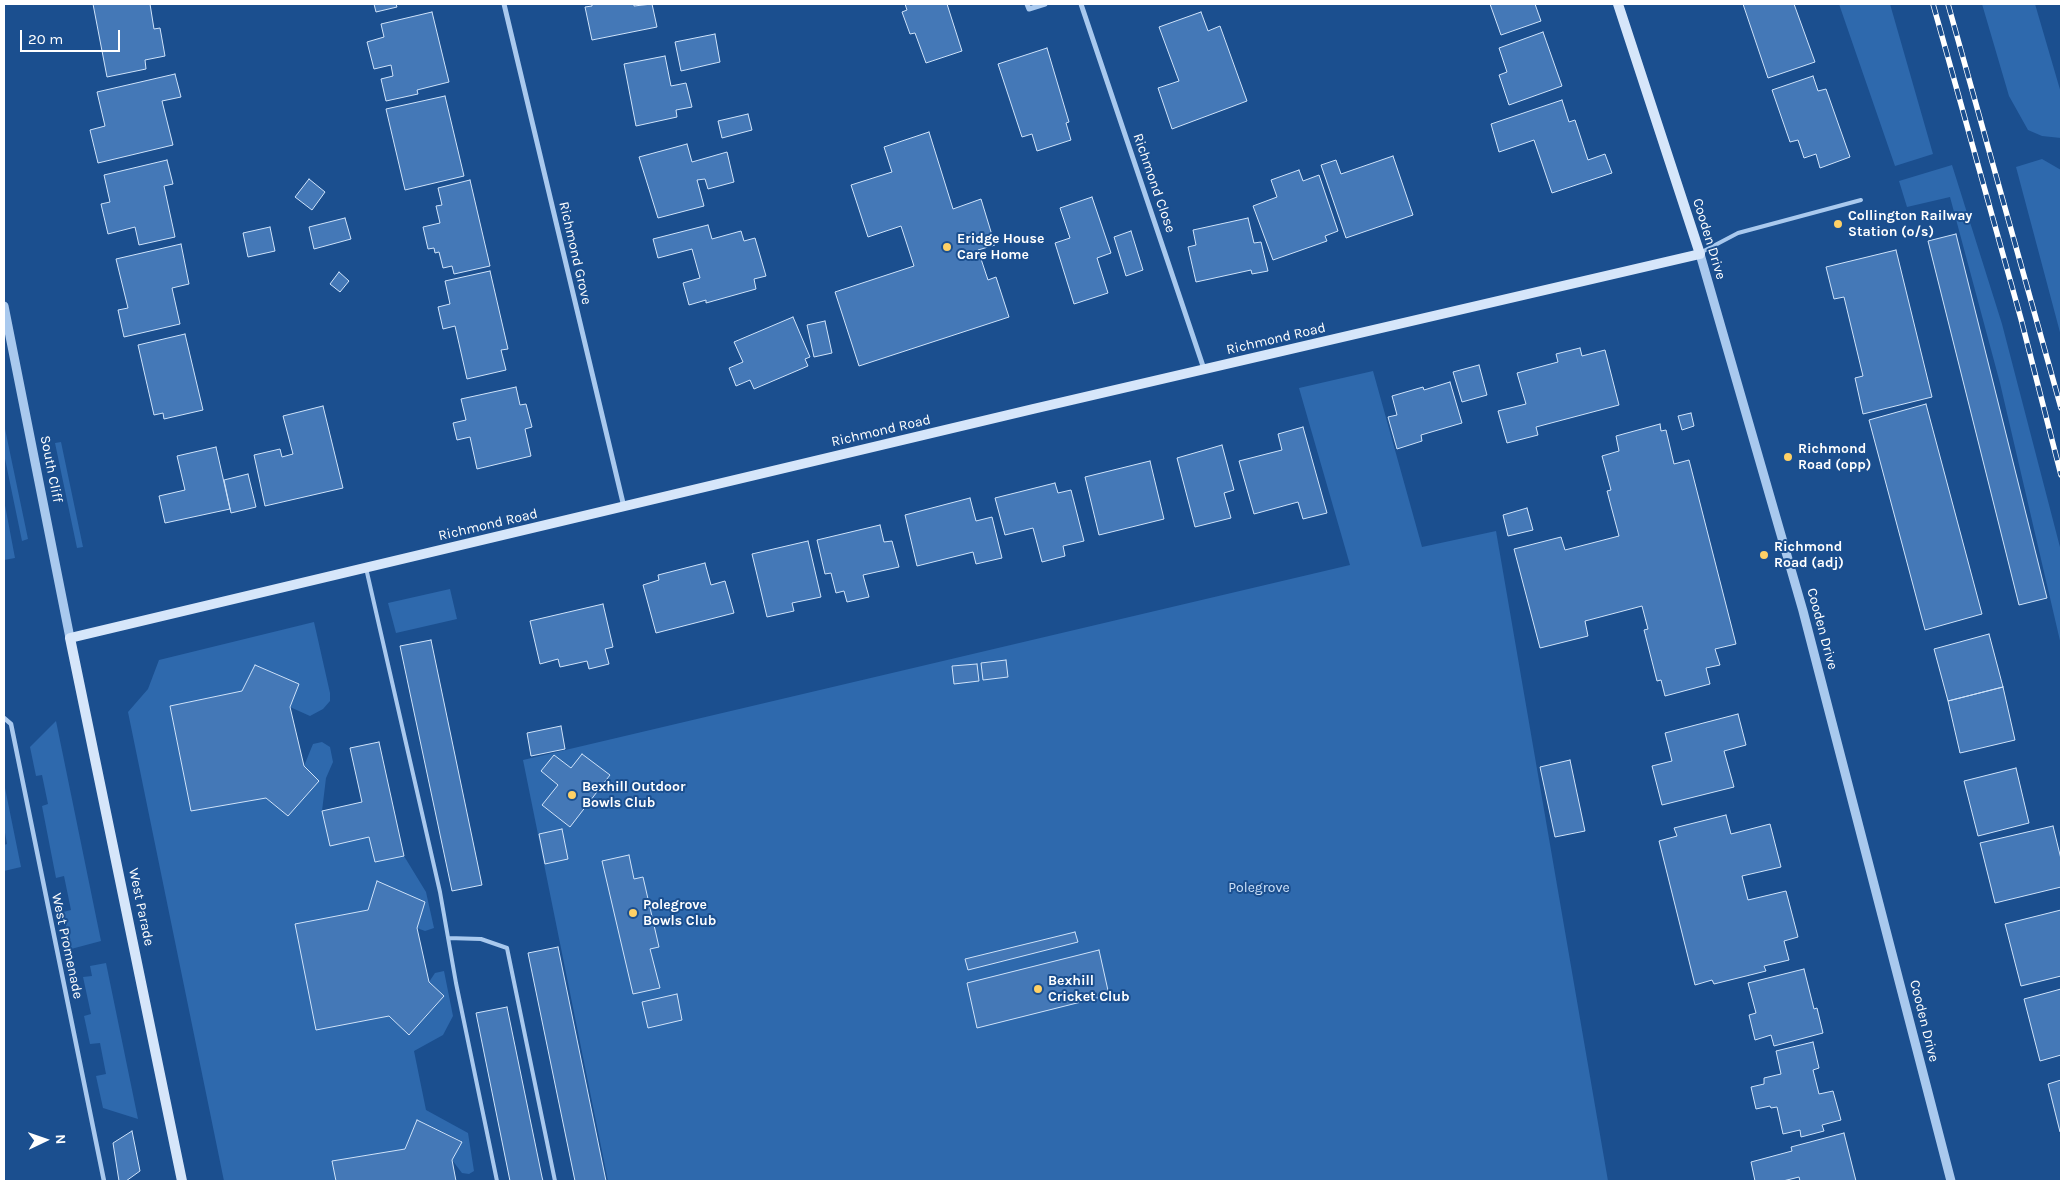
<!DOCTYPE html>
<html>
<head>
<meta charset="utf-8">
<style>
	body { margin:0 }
	#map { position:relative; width:2065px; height:1185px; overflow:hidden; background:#1b4f8f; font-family:Karla,sans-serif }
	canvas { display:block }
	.frame { position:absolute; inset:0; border:5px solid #fff; pointer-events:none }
	.north { position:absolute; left:20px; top:1115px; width:50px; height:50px; -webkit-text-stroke:4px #1b4f8f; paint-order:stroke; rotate:87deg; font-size:14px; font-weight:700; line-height:20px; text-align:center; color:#fff }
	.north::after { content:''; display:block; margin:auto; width:18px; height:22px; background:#fff; clip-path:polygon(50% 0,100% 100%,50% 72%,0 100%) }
	.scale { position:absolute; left:20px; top:30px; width:100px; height:22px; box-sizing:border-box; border:2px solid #fff; border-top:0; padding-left:6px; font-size:15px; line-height:18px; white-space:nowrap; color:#fff; -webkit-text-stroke:4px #1b4f8f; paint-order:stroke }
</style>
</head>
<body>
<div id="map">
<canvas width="2065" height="1185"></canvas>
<div class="frame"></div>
<div class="north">N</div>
<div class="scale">20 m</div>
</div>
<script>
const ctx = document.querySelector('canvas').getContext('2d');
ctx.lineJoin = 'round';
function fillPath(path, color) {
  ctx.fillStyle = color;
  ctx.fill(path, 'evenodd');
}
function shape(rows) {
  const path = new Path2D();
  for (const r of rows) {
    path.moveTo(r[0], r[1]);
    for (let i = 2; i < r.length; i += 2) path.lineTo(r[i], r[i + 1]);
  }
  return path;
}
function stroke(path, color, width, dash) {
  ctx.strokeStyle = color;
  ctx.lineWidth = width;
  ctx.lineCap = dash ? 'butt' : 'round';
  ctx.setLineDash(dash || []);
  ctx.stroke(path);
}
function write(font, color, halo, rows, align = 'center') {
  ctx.font = font + ' Karla,sans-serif';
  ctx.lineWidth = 4;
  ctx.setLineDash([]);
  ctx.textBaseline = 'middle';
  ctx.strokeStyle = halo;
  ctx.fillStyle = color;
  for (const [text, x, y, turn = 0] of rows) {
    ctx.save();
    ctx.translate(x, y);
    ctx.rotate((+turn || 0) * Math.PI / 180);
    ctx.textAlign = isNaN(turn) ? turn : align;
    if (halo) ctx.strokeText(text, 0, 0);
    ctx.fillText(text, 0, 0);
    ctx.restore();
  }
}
const green = shape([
	[1839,4,1890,4,1933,154,1895,166],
	[1982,4,2035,4,2061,93,2061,138,2042,136,2028,130,2009,96],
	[2042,159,2061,170,2061,336,2016,167],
	[1952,165,2002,324,2061,551,2061,645,2000,383,1950,197,1907,207,1899,181],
	[1373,371,1422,547,1496,531,1608,1181,608,1181,523,760,1350,565,1299,388],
	[4,424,28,539,22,541,4,454],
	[61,442,83,547,77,548,55,443],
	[4,500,15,558,4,560],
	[450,589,457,619,396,633,388,603],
	[314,622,330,693,330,701,323,709,310,716,290,707,299,684,255,665,242,691,170,706,191,810,304,766,313,744,322,742,330,747,333,762,326,778,322,811,369,837,375,862,404,856,426,892,434,928,425,931,368,910,296,924,316,1029,389,1016,410,1034,444,996,429,982,435,973,444,971,453,1016,443,1035,414,1051,426,1110,468,1133,474,1171,469,1174,462,1173,452,1160,462,1141,417,1120,405,1149,333,1161,336,1181,224,1181,128,712,148,689,159,660],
	[56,721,101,941,71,949,63,912,71,910,64,876,56,878,42,806,48,804,42,775,36,776,30,747],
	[4,783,21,867,4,871,4,845,7,844,4,827],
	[106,963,138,1119,103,1108,96,1076,106,1074,100,1043,90,1044,84,1016,91,1014,83,977,92,976,90,966]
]);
const building = shape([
	[93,4,150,4,154,29,160,28,165,56,145,60,146,69,107,77,93,4],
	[374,4,396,4,397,7,376,12,374,4],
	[592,4,634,4,634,6,652,4,657,27,592,40,585,7,592,6,592,4],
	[905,4,947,4,962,51,926,63,915,33,910,34,902,12,907,10,905,4],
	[1490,4,1535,4,1541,21,1501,35,1490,4],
	[1743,4,1794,4,1815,62,1768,78,1743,4],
	[432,12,449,82,417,90,418,94,386,101,381,79,393,76,391,65,374,69,367,42,384,37,381,24,432,12],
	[1201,12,1208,31,1220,26,1247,101,1172,129,1158,88,1179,81,1159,27,1201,12],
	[1543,32,1562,86,1509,105,1499,75,1507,72,1499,48,1543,32],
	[715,34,720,62,681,71,675,42,715,34],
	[1047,48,1069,122,1066,123,1071,140,1037,151,1032,134,1022,137,998,64,1047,48],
	[665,56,671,86,686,83,692,107,676,110,677,117,636,126,624,64,665,56],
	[175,74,181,97,162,101,173,145,98,163,90,130,105,126,97,92,175,74],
	[1813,76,1818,91,1826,89,1850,157,1820,168,1816,154,1804,158,1798,140,1790,142,1772,90,1813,76],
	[445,96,464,176,405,190,386,109,445,96],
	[1562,100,1569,122,1575,120,1588,160,1605,154,1612,173,1552,193,1534,140,1499,152,1491,124,1562,100],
	[748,114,752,130,722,138,718,121,748,114],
	[929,132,953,209,981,199,995,245,978,250,988,280,996,277,1009,317,859,366,835,292,914,266,901,226,868,237,851,185,892,172,884,147,929,132],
	[687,144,692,162,727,152,734,182,708,189,705,179,697,180,704,206,658,218,639,157,687,144],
	[1393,156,1413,215,1346,238,1321,165,1336,160,1341,174,1393,156],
	[167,160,173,184,164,186,175,237,139,245,135,227,108,234,101,204,110,202,104,175,167,160],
	[1299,170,1303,181,1319,175,1338,231,1325,236,1327,241,1273,260,1253,206,1277,197,1271,180,1299,170],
	[309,179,325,192,312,210,295,197,309,179],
	[470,180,490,266,454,274,452,266,443,268,439,252,435,253,434,248,428,249,423,227,440,223,436,206,442,205,438,188,470,180],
	[1092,197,1111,253,1097,258,1108,293,1074,304,1055,243,1070,238,1060,208,1092,197],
	[345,218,351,239,314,249,309,227,345,218],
	[1248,218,1254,243,1261,242,1268,271,1252,274,1251,270,1196,282,1188,247,1196,245,1193,230,1248,218],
	[708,225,712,239,741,231,744,241,755,238,766,276,754,279,756,289,706,303,706,300,689,305,683,283,700,278,692,249,658,258,653,239,708,225],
	[270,227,275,251,248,257,243,233,270,227],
	[1131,231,1143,270,1126,276,1114,237,1131,231],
	[1956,234,2047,598,2019,605,1928,241,1956,234],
	[181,244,189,284,172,288,180,324,124,337,118,310,128,308,116,259,181,244],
	[1896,250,1932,397,1863,414,1855,378,1863,376,1844,297,1834,299,1826,267,1896,250],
	[490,271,508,349,501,350,506,370,467,379,455,326,443,329,438,307,450,304,445,281,490,271],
	[339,272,349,281,340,292,330,284,339,272],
	[793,317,810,357,805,359,808,366,754,389,750,380,736,386,729,368,743,362,734,342,793,317],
	[825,321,832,353,814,357,807,325,825,321],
	[185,334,203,410,164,419,163,413,154,415,138,345,185,334],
	[1580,348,1582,356,1605,350,1619,405,1536,427,1538,435,1507,443,1498,411,1526,404,1517,373,1558,362,1556,354,1580,348],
	[1479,365,1487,395,1462,402,1453,372,1479,365],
	[1450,382,1462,423,1421,435,1422,441,1397,449,1388,417,1397,415,1392,396,1423,387,1424,390,1450,382],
	[516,387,520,405,526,404,532,427,525,429,531,456,477,469,470,437,457,440,453,423,466,420,461,399,516,387],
	[1926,404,1982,614,1925,630,1869,420,1926,404],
	[323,406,343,488,265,506,254,455,280,449,282,457,293,454,283,416,323,406],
	[1691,413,1694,426,1682,430,1678,416,1691,413],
	[1660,424,1661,431,1666,430,1674,464,1689,460,1736,644,1715,649,1720,665,1706,668,1710,684,1665,696,1661,680,1657,681,1644,630,1648,629,1642,606,1585,621,1588,636,1540,648,1514,549,1561,537,1565,550,1619,536,1607,491,1611,490,1602,456,1619,451,1616,436,1660,424],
	[1303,427,1327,513,1303,519,1298,502,1254,514,1239,461,1282,450,1278,434,1303,427],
	[1222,445,1234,490,1224,493,1231,518,1195,527,1177,458,1222,445],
	[216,447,230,509,165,523,159,496,185,490,177,456,216,447],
	[1150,461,1164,519,1099,535,1085,477,1150,461],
	[248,474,256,507,231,513,224,480,248,474],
	[1055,483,1058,493,1071,490,1084,541,1063,546,1065,556,1042,562,1033,528,1005,535,995,498,1055,483],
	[970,498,976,521,992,517,1002,558,976,564,973,552,917,566,905,515,970,498],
	[1527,508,1533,530,1508,536,1503,515,1527,508],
	[880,525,884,542,892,541,899,567,863,575,869,597,847,602,844,591,836,593,831,573,825,574,817,540,880,525],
	[808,541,821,597,792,603,794,611,767,617,752,554,808,541],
	[705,563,711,585,725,581,734,613,656,633,643,585,659,580,658,575,705,563],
	[603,604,613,647,605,649,609,664,589,669,587,661,560,667,558,659,540,664,530,621,603,604],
	[1989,634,2003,687,1948,701,1934,649,1989,634],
	[431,640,482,885,452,891,400,646,431,640],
	[1006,660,1008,677,983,680,981,663,1006,660],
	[977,664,979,681,954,684,952,666,977,664],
	[255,665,299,684,290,707,304,766,319,781,288,816,266,798,191,811,170,706,242,691,255,665],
	[2003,687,2015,740,1960,753,1948,701,2003,687],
	[1738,714,1746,745,1724,751,1734,787,1662,805,1652,766,1672,761,1665,733,1738,714],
	[561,726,565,749,531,756,527,733,561,726],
	[379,742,404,856,375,862,369,837,330,846,322,811,362,802,350,748,379,742],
	[582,754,610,775,570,827,542,805,558,785,541,771,554,755,571,768,582,754],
	[1570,760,1585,831,1555,837,1540,767,1570,760],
	[2016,768,2029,823,1978,836,1964,781,2016,768],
	[1726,815,1731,834,1770,824,1781,867,1742,876,1748,900,1786,891,1798,937,1784,941,1789,960,1764,966,1766,971,1714,984,1712,980,1695,985,1659,841,1677,836,1674,828,1726,815],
	[2053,826,2061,859,2061,887,1995,903,1980,843,2053,826],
	[562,829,568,859,545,864,539,834,562,829],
	[629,855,634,879,643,877,659,947,650,949,660,988,633,994,602,861,629,855],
	[377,881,425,902,417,928,429,982,444,996,409,1035,389,1016,316,1030,295,924,368,910,377,881],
	[2061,910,2061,976,2021,986,2005,924,2061,910],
	[1075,932,1078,942,968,970,965,959,1075,932],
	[558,947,606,1181,575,1181,528,953,558,947],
	[1099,950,1109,995,977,1028,967,983,1099,950],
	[1804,969,1814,1009,1817,1008,1823,1033,1774,1046,1771,1035,1755,1040,1749,1015,1756,1013,1748,983,1804,969],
	[2061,989,2061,1055,2040,1061,2024,999,2061,989],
	[677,994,682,1020,648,1028,642,1002,677,994],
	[507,1007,542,1177,543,1181,510,1181,476,1013,507,1007],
	[1813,1042,1819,1068,1813,1070,1819,1094,1833,1091,1841,1120,1822,1125,1824,1131,1801,1137,1800,1130,1783,1134,1777,1107,1771,1108,1770,1106,1756,1109,1751,1087,1764,1084,1764,1078,1781,1074,1776,1051,1813,1042],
	[2061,1080,2061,1132,2060,1132,2048,1084,2061,1080],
	[417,1120,462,1142,452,1160,456,1181,336,1181,332,1161,405,1149,417,1120],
	[132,1131,140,1171,126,1181,119,1181,113,1143,132,1131],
	[1844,1133,1856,1181,1800,1181,1799,1177,1783,1181,1755,1181,1751,1162,1792,1151,1791,1147,1844,1133]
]);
const service = shape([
	[1700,253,1738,233,1861,200],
	[366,568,440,892,456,983,497,1181],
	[448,938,481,939,507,948,555,1181]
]);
const pedestrian = shape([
	[4,718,11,724,104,1181]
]);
const minor = shape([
	[504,4,624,507],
	[1027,4,1029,9,1045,4],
	[1081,4,1204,369]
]);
const tertiary = shape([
	[1700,254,1803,611,1951,1181],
	[4,306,70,638]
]);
const secondary = shape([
	[182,1181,70,638,1033,409,1700,254,1618,4]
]);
const rail = shape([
	[1933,4,2021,319,2061,475],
	[1948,4,2061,408]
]);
const markers = [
	[1838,224,5,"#ffd166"],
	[947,247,5,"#ffd166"],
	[1788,457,5,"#ffd166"],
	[1764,555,5,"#ffd166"],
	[572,795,5,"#ffd166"],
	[633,913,5,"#ffd166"],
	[1038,989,5,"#ffd166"]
];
const streetNames = [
	["Richmond Close",1154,183,71],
	["Cooden Drive",1709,239,73],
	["Richmond Grove",575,253,77],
	["Richmond Road",1276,339,-13],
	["Richmond Road",881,431,-13],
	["South Cliff",51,469,79],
	["Richmond Road",488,525,-13],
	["Cooden Drive",1822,629,75],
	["West Parade",141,907,78],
	["West Promenade",67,946,78],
	["Cooden Drive",1924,1021,76]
];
const poiNames = [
	["Collington Railway",1848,216],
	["Station (o/s)",1848,232],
	["Eridge House",957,239],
	["Care Home",957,255],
	["Richmond",1798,449],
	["Road (opp)",1798,465],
	["Richmond",1774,547],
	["Road (adj)",1774,563],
	["Bexhill Outdoor",582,787],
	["Bowls Club",582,803],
	["Polegrove",643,905],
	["Bowls Club",643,921],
	["Bexhill",1048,981],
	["Cricket Club",1048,997]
];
const parkNames = [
	["Polegrove",1259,888]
];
fillPath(green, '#2e69ad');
fillPath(building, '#4478b7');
stroke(building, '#cfe3fa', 1);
stroke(service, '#a9c9ee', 4);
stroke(pedestrian, '#a9c9ee', 4.5);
stroke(minor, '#a9c9ee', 5);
stroke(tertiary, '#a9c9ee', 9);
stroke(secondary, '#d6e6fa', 10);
stroke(rail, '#fff', 5.5);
stroke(rail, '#1b4f8f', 4, [11]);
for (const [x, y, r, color] of markers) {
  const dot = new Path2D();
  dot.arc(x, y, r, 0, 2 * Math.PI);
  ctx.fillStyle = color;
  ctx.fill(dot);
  stroke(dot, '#1b4f8f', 2);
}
write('14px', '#fff', '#1b4f8f', streetNames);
write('bold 14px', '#fff', '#1b4f8f', poiNames, 'left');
write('14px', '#cfe3fa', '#1b4f8f', parkNames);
</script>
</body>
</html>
